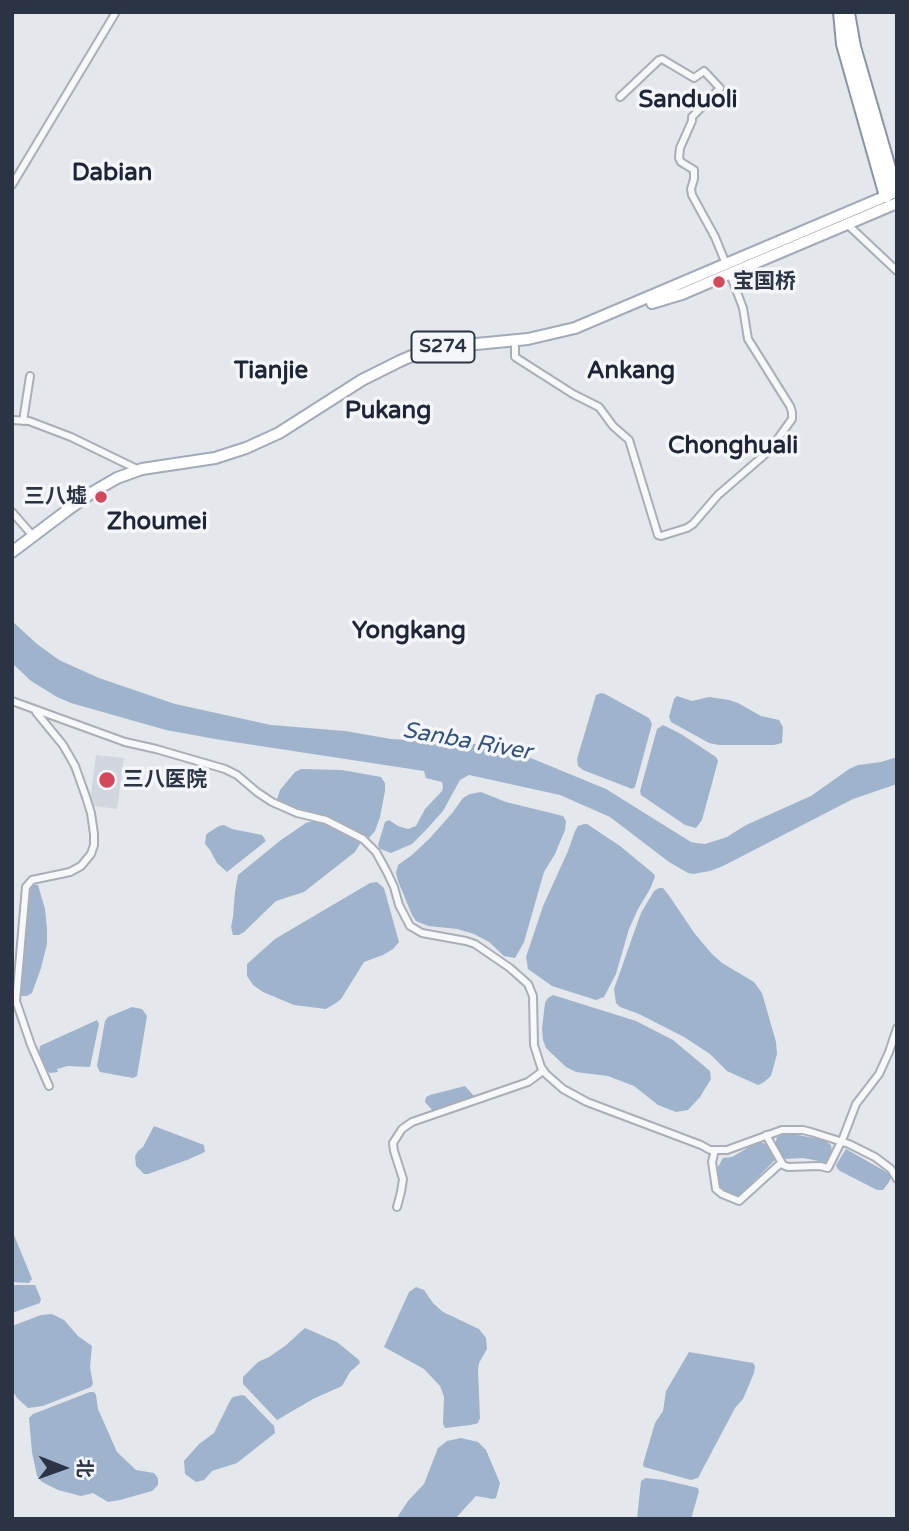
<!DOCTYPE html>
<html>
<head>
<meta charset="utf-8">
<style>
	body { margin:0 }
	#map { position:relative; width:909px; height:1531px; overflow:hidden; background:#e4e7ec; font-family:"Varela Round","Noto Sans SC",sans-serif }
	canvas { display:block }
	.frame { position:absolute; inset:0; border:14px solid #2b3445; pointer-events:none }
	.north { position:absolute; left:28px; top:1433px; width:70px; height:70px; -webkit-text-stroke:5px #f4f6f9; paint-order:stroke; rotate:91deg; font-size:19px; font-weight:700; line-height:28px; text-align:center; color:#2b3445 }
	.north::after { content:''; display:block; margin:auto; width:24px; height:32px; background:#2b3445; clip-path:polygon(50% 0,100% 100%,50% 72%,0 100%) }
</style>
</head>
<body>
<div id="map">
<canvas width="909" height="1531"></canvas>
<div class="frame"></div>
<div class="north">北</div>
</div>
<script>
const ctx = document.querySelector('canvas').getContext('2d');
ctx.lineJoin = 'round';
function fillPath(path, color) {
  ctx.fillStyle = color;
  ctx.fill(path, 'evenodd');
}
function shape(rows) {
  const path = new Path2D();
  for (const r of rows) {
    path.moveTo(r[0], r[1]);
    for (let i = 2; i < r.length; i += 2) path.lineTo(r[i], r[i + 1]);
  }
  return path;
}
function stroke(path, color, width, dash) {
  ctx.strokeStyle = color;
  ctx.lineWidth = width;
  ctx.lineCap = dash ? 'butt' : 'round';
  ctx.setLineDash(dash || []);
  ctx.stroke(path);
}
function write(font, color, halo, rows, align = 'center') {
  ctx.font = font + ' "Varela Round","Noto Sans SC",sans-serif';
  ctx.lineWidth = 7;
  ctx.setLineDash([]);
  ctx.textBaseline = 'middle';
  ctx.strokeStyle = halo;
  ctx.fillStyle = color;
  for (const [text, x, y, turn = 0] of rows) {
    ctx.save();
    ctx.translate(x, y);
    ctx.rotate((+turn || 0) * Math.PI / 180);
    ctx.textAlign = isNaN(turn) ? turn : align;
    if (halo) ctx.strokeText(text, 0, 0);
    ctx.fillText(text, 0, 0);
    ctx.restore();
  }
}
const built = shape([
	[96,755,124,758,117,809,94,806,90,801]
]);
const water = shape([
	[12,621,37,644,59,660,99,678,175,704,271,725,345,731,391,739,493,745,500,750,526,756,606,789,691,842,696,843,705,844,727,837,746,825,811,796,849,769,858,765,881,762,897,757,897,784,853,799,723,866,710,871,693,874,688,873,669,862,610,817,560,795,469,775,460,780,443,811,426,830,412,844,391,853,380,849,378,845,385,822,389,820,398,826,408,829,416,826,425,809,442,791,443,787,442,782,426,778,424,771,221,740,166,730,71,703,57,697,31,681,12,663],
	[601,693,605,694,649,718,652,724,635,787,632,789,583,770,578,766,577,759,596,695],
	[677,696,692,701,709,697,729,700,738,703,761,716,779,720,783,727,782,743,774,745,719,745,709,743,671,722,669,717,674,699],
	[663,725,681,734,716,757,718,761,702,820,696,828,685,825,641,795,640,791,657,729],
	[301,769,342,770,381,777,385,783,385,791,380,817,375,831,369,838,333,818,294,807,277,799,280,790,295,772],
	[481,792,506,802,563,816,566,821,565,830,555,854,544,872,524,942,515,958,504,956,489,942,474,934,457,929,428,926,416,921,412,915,398,881,396,873,398,865,412,855,430,838,453,812,463,798,470,794],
	[316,820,329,825,346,836,359,841,360,844,355,852,304,892,276,901,244,932,239,935,233,935,231,927,233,917,235,892,238,875,281,840,306,823],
	[584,824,587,824,620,846,654,874,655,877,650,889,638,909,629,929,616,974,604,997,596,1000,552,986,528,969,526,957,543,906,568,851,575,831,578,826],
	[224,825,232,829,262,835,266,841,227,872,217,863,210,850,205,844,206,835,208,833,219,826],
	[377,882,384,888,399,942,393,949,383,955,364,962,341,999,336,1003,326,1009,294,1005,263,992,253,985,247,976,247,964,275,939,370,883],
	[31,885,38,885,45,909,47,929,47,944,41,968,32,993,27,996,20,996],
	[659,888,663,888,670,897,695,934,712,954,722,963,754,982,762,993,776,1042,777,1054,771,1076,764,1082,758,1085,727,1071,710,1054,684,1037,639,1014,620,1007,616,1003,614,989,631,941,641,913,654,891],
	[553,995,636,1021,673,1040,710,1071,711,1079,700,1097,688,1110,676,1112,658,1105,634,1086,608,1076,576,1072,566,1067,546,1048,543,1040,542,1029,545,1003,548,998],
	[132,1007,142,1009,147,1016,137,1076,133,1078,100,1072,97,1066,105,1021,108,1017],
	[97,1020,99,1024,90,1067,68,1066,57,1069,58,1072,50,1073,46,1070,39,1053,40,1046],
	[465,1086,474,1096,433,1111,425,1102,426,1097,430,1095],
	[154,1126,204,1145,205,1152,187,1160,148,1174,144,1174,136,1166,135,1156,138,1151,143,1147],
	[782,1135,798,1135,824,1140,831,1145,832,1152,827,1161,824,1162,803,1158,787,1159,783,1158,779,1153,775,1145,777,1137],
	[756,1143,764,1143,767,1145,775,1160,739,1196,722,1192,719,1185,718,1167,723,1158,732,1157],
	[846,1149,890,1174,891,1178,889,1182,883,1190,877,1190,840,1171,837,1168,836,1165],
	[12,1205,14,1235,32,1279,29,1283,12,1282],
	[12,1285,35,1285,41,1299,40,1303,12,1313],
	[416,1287,424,1290,433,1303,443,1312,479,1329,486,1338,487,1349,479,1363,478,1370,480,1418,478,1423,471,1425,445,1428,443,1424,444,1397,440,1386,424,1369,384,1347,409,1292],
	[52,1314,64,1320,78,1336,92,1346,90,1367,93,1384,91,1387,43,1406,28,1408,17,1398,12,1390,12,1326,41,1315],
	[305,1328,337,1342,359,1360,360,1363,350,1372,342,1386,313,1399,277,1420,243,1384,243,1377,258,1362,269,1357,285,1346],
	[689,1352,753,1363,755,1366,754,1373,743,1399,735,1408,698,1478,691,1480,644,1467,643,1464,655,1423,663,1411,666,1391],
	[90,1392,94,1392,96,1395,98,1409,117,1452,136,1470,154,1473,158,1478,158,1485,152,1491,120,1500,108,1502,93,1493,81,1496,58,1490,42,1482,37,1476,32,1452,29,1418,33,1414],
	[242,1395,245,1396,274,1426,275,1433,237,1463,212,1471,204,1480,196,1482,185,1474,184,1461,199,1444,214,1433,231,1399,233,1397],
	[461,1438,478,1442,486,1450,500,1483,496,1498,493,1499,476,1496,455,1519,396,1519,408,1501,424,1484,438,1448,447,1441],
	[646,1478,664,1480,698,1488,699,1491,691,1519,637,1519,641,1481]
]);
const minor = shape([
	[620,97,659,60,662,59,694,78,704,71,720,88,692,117,692,121,680,148,679,158,681,162,694,170,694,179,691,189,692,195,715,237,726,264],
	[12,185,116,12],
	[847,224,897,271],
	[515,346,515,357,573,394,599,407,613,426,629,440,658,535,661,536,687,528,693,524,718,495,769,451,792,419,792,412,790,406,748,339,743,308,730,274],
	[12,420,29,421,71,437,139,470],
	[23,421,30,376],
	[12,512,33,536],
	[12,701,125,742,156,749,225,769,237,775,257,792,272,802,297,813,326,820,363,839,376,852,387,872,394,887,399,905,410,926,422,933,466,941,475,944,510,968,528,984,533,996,534,1045,541,1067,546,1074,563,1089,587,1102,701,1145,710,1150,727,1150,782,1130,803,1130,811,1132,849,1144,875,1157,891,1169,897,1179],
	[36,712,63,745,75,766,86,797,91,813,94,834,94,845,91,854,81,866,70,872,32,880,26,887,16,1001,31,1045,49,1086],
	[766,1135,783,1165,788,1167,820,1166,828,1168,843,1138,856,1104,879,1074,889,1052,897,1028],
	[715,1150,712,1162,716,1189,722,1194,739,1201,781,1163],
	[397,1207,401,1192,403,1179,394,1151,393,1143,402,1129,412,1122,528,1082,543,1071]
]);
const primary = shape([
	[652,303,682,294,710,282,897,203],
	[12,552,69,509,93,492,117,478,142,469,215,458,246,448,279,433,362,380,400,361,421,352,445,347,528,339,575,328,891,194]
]);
const motorway = shape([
	[840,12,843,44,886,196],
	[848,13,854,47,896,192]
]);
const markers = [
	[719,282,7,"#d1495b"],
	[101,497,7,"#d1495b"],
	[107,780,9,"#d1495b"]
];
const shields = [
	[443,347,63]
];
const shieldNames = [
	["S274",443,347]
];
const poiNames = [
	["宝国桥",733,282],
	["三八墟",87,497,"right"],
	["三八医院",123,780]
];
const waterNames = [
	["Sanba River",467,742,10]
];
const quarterNames = [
	["Sanduoli",688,101],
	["Dabian",112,174],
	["Tianjie",271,372],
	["Ankang",631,372],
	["Pukang",388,412],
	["Chonghuali",733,447],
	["Zhoumei",157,523],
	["Yongkang",409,632]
];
fillPath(built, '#d2d6de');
fillPath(water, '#9fb4cc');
stroke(minor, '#a9aeb7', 10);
stroke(primary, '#a3abb8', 14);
stroke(motorway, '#8b94a3', 16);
stroke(minor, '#f7f8fa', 6);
stroke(primary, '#fff', 10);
stroke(motorway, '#fff', 12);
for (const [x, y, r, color] of markers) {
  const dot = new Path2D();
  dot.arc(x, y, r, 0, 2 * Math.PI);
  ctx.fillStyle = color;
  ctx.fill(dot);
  stroke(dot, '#f4f6f9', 2.5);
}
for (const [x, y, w] of shields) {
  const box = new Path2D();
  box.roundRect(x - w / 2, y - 15.5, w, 31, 5);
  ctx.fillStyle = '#f4f6f9';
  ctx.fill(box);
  stroke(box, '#2b3445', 2);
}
write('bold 19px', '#2b3445', null, shieldNames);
write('bold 21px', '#2b3445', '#f4f6f9', poiNames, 'left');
write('italic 23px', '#34527a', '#f4f6f9', waterNames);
write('bold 24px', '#1d2536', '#f4f6f9', quarterNames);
</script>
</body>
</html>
